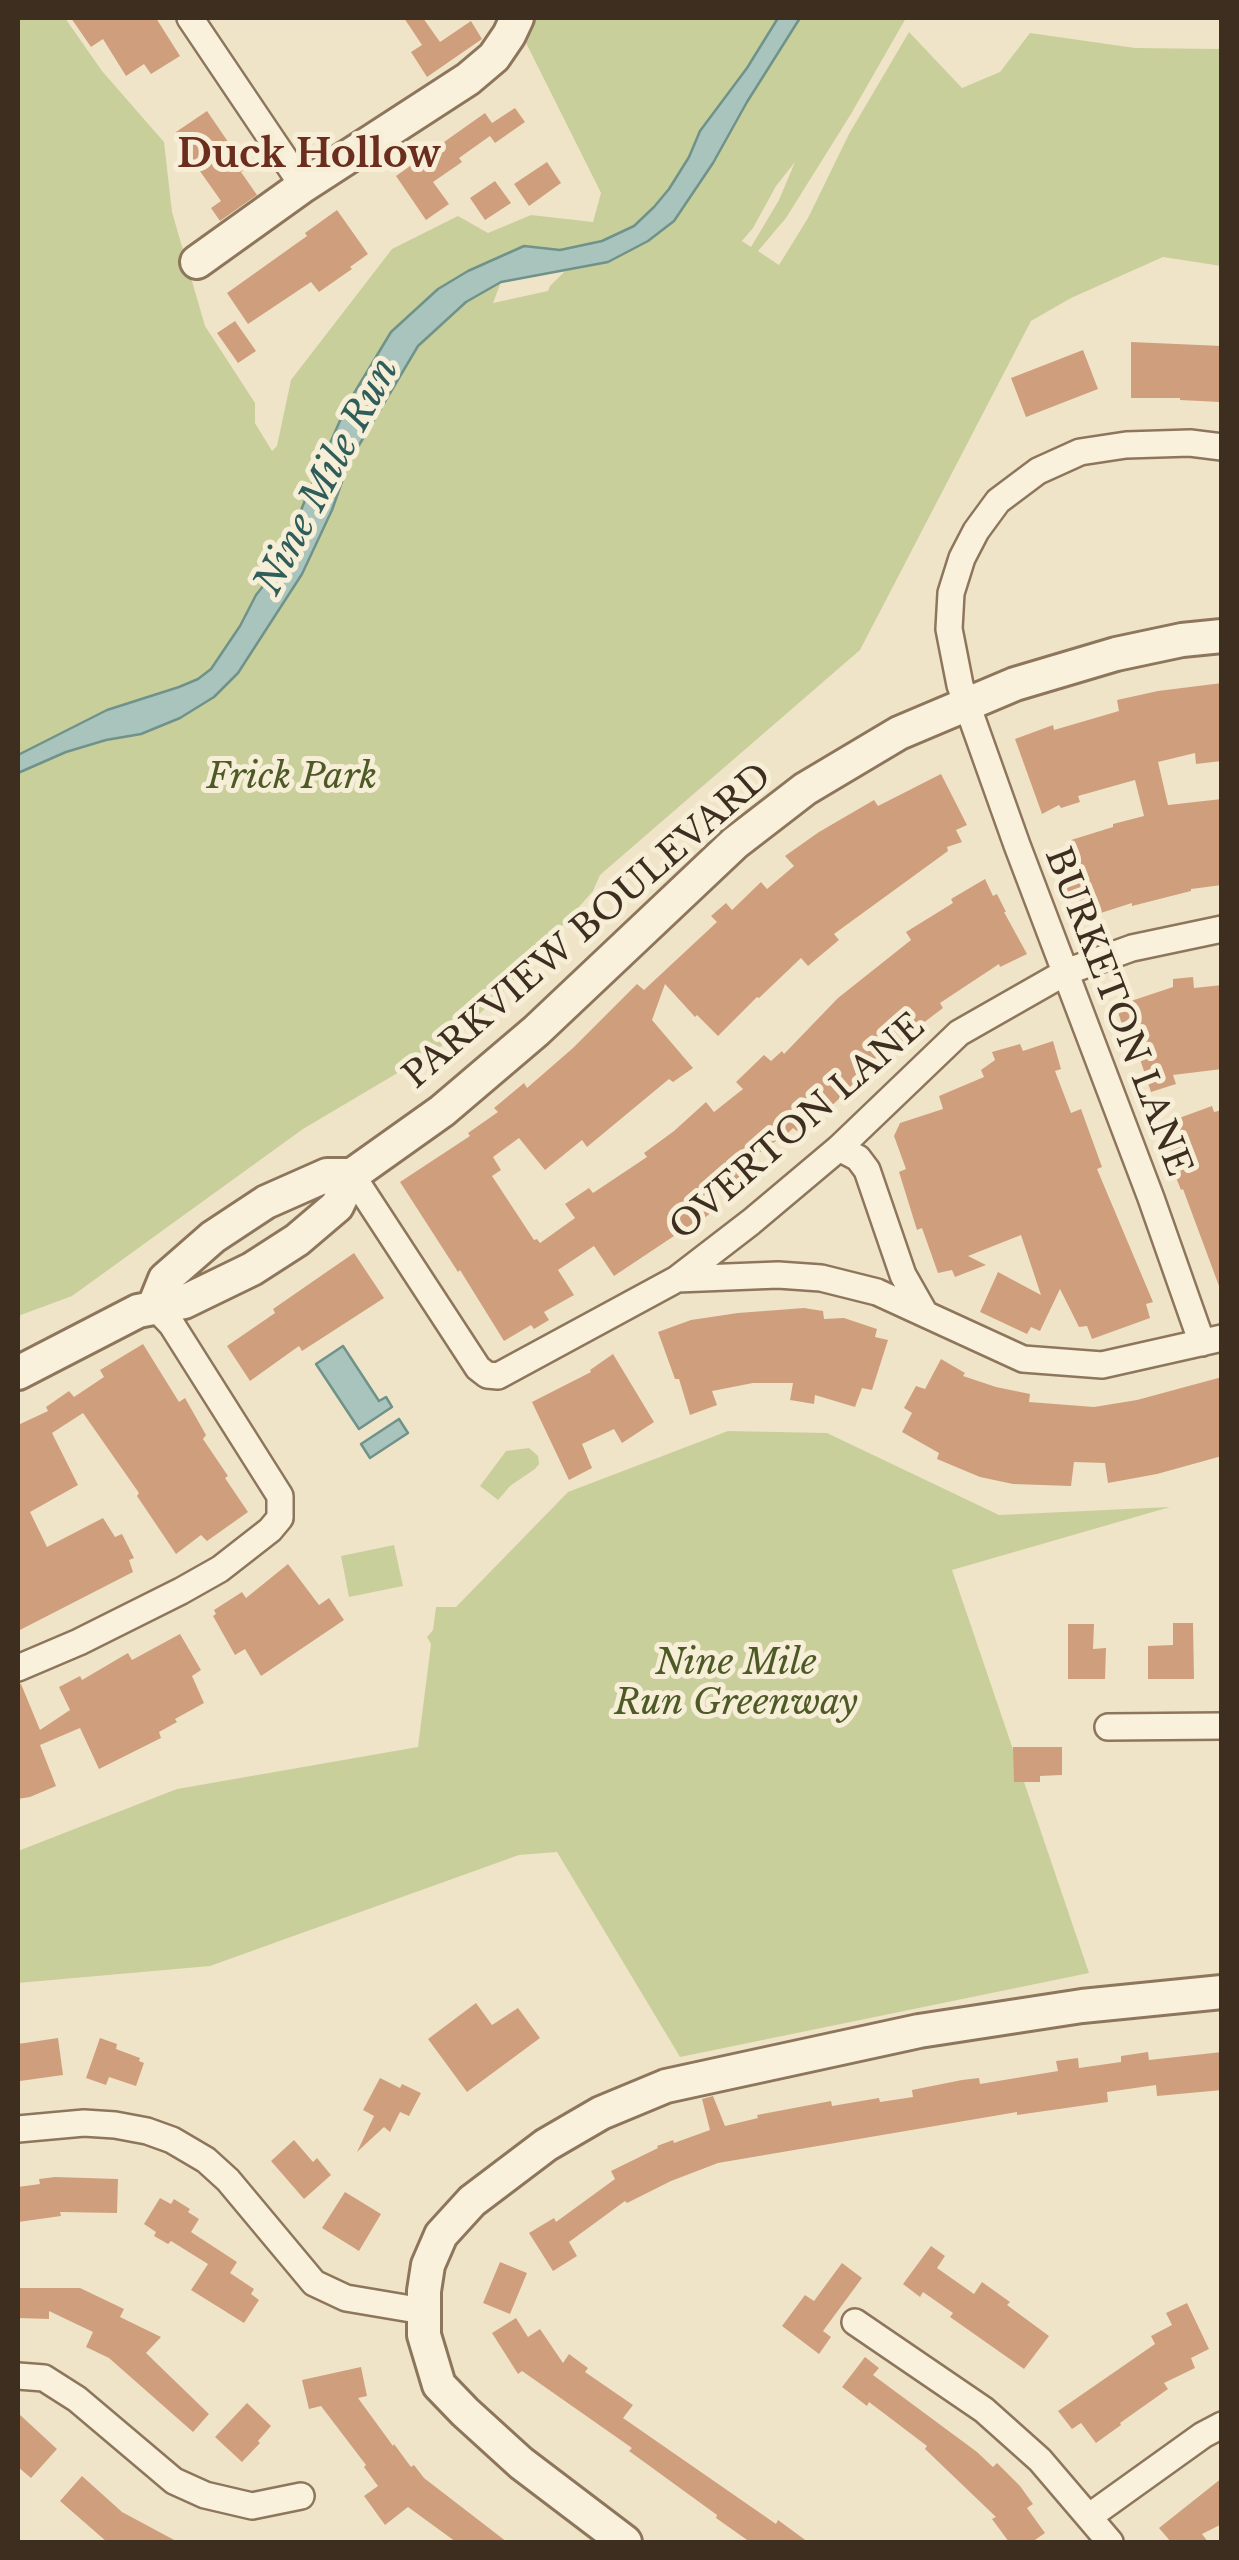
<!DOCTYPE html>
<html>
<head>
<meta charset="utf-8">
<style>
	body { margin:0 }
	#map { position:relative; width:1239px; height:2560px; overflow:hidden; background:#f0e4c8; font-family:"Libre Baskerville",serif }
	canvas { display:block }
	.frame { position:absolute; inset:0; border:20px solid #3d2e20; pointer-events:none }
</style>
</head>
<body>
<div id="map">
<canvas width="1239" height="2560"></canvas>
<div class="frame"></div>
</div>
<script>
const ctx = document.querySelector('canvas').getContext('2d');
ctx.lineJoin = 'round';
function fillPath(path, color) {
  ctx.fillStyle = color;
  ctx.fill(path, 'evenodd');
}
function shape(rows) {
  const path = new Path2D();
  for (const r of rows) {
    path.moveTo(r[0], r[1]);
    for (let i = 2; i < r.length; i += 2) path.lineTo(r[i], r[i + 1]);
  }
  return path;
}
function stroke(path, color, width, dash) {
  ctx.strokeStyle = color;
  ctx.lineWidth = width;
  ctx.lineCap = dash ? 'butt' : 'round';
  ctx.setLineDash(dash || []);
  ctx.stroke(path);
}
function write(font, color, halo, rows, align = 'center') {
  ctx.font = font + ' "Libre Baskerville",serif';
  ctx.lineWidth = 10;
  ctx.setLineDash([]);
  ctx.textBaseline = 'middle';
  ctx.strokeStyle = halo;
  ctx.fillStyle = color;
  for (const [text, x, y, turn = 0] of rows) {
    ctx.save();
    ctx.translate(x, y);
    ctx.rotate((+turn || 0) * Math.PI / 180);
    ctx.textAlign = isNaN(turn) ? turn : align;
    if (halo) ctx.strokeText(text, 0, 0);
    ctx.fillText(text, 0, 0);
    ctx.restore();
  }
}
const green = shape([
	[18,18,65,18,102,71,164,142,172,212,205,326,255,403,255,423,272,451,277,446,291,380,392,249,458,216,488,233,531,215,593,222,601,193,523,37,533,18,778,18,747,68,700,131,689,157,669,189,654,207,634,226,602,241,560,250,523,246,468,271,438,289,392,332,347,405,307,495,376,417,418,346,466,302,501,282,493,303,548,291,550,286,565,271,608,262,674,221,713,163,747,102,800,18,906,18,851,114,786,218,758,251,779,265,808,218,849,134,909,32,962,88,1000,72,1030,33,1135,48,1221,49,1221,266,1163,257,1071,298,1031,321,860,650,600,875,593,891,500,996,438,1049,303,1129,72,1296,18,1316],
	[795,162,779,200,751,247,742,241,753,228,776,186],
	[728,1431,827,1433,999,1515,1170,1507,952,1570,1089,1973,680,2057,557,1852,519,1855,210,1966,18,1983,18,1851,177,1789,418,1747,431,1644,427,1637,433,1630,436,1607,456,1607,568,1492],
	[529,1448,538,1456,539,1464,535,1469,510,1486,498,1500,480,1486,506,1451],
	[394,1545,403,1586,349,1597,341,1556]
]);
const water = shape([
	[778,18,800,18,747,102,713,163,674,221,648,241,608,262,501,282,466,302,418,346,349,462,332,510,302,574,238,673,214,697,180,718,141,734,106,740,66,752,18,773,18,755,107,710,179,687,198,679,211,669,240,626,256,595,278,567,310,488,347,405,391,332,438,289,468,271,524,246,560,250,602,241,634,226,654,207,669,189,689,157,700,131,747,68,778,18],
	[343,1346,379,1401,386,1397,392,1407,359,1429,316,1364,343,1346],
	[399,1419,408,1433,370,1458,361,1444,399,1419]
]);
const building = shape([
	[71,18,156,18,180,56,151,74,144,64,126,76,103,39,91,47],
	[404,18,423,18,440,42,471,21,482,39,427,77,411,52,422,45],
	[515,108,525,122,495,143,490,136,459,158,462,162,433,182,449,204,426,220,396,176,485,113,492,123],
	[207,111,246,168,241,172,257,195,220,221,211,208,221,201,190,157,192,156,176,132],
	[547,162,561,183,529,206,514,184],
	[495,181,511,203,485,220,470,198],
	[337,210,368,254,350,267,352,269,319,292,311,282,248,324,227,293,307,236,305,233],
	[235,321,256,351,238,363,217,333],
	[1131,342,1222,346,1220,402,1180,400,1180,398,1131,398],
	[1083,350,1098,389,1026,417,1011,378],
	[1222,683,1222,761,1196,764,1195,753,1158,762,1168,805,1222,799,1222,885,1191,889,1191,891,1132,906,1132,903,1085,918,1076,889,1068,892,1061,868,1079,863,1071,840,1113,827,1113,824,1144,816,1135,780,1078,796,1080,802,1061,808,1059,805,1042,814,1015,739,1053,725,1054,730,1119,711,1117,700,1158,691],
	[941,774,967,825,956,830,962,842,947,847,948,851,834,934,839,940,808,966,801,958,759,998,757,997,718,1036,697,1015,695,1017,665,984,652,1020,693,1068,673,1082,669,1079,587,1147,582,1140,545,1170,519,1138,493,1157,501,1170,492,1176,534,1240,537,1239,540,1243,575,1218,565,1204,589,1188,593,1193,647,1157,644,1153,674,1131,706,1102,714,1112,743,1089,736,1082,764,1055,771,1061,782,1051,784,1054,838,998,911,940,906,932,953,903,951,899,985,879,993,896,997,894,1006,912,1004,912,1027,954,1000,967,999,964,940,1003,943,1008,914,1030,915,1031,895,1049,891,1044,860,1073,862,1075,841,1097,801,1134,793,1128,778,1143,776,1141,750,1159,755,1168,737,1183,731,1175,704,1195,709,1203,707,1205,711,1213,696,1224,695,1222,614,1276,594,1246,558,1270,574,1295,544,1312,549,1320,534,1329,531,1325,504,1341,460,1270,458,1272,400,1182,470,1136,468,1133,498,1112,494,1108,524,1083,527,1088,573,1048,637,984,644,990,717,922,711,916,726,903,732,910,761,882,767,889,794,866,785,856,819,832,874,800,878,806],
	[1193,977,1194,988,1222,985,1222,1069,1173,1075,1176,1084,1151,1092,1136,1047,1130,1049,1116,1006,1173,987,1173,979],
	[1053,1041,1061,1069,1055,1071,1071,1113,1081,1109,1102,1167,1097,1169,1153,1302,1146,1304,1150,1318,1092,1339,1087,1326,1079,1327,1060,1289,1040,1331,1031,1327,1027,1334,980,1312,998,1272,1041,1295,1021,1235,968,1256,986,1265,955,1277,952,1270,938,1273,922,1228,917,1230,899,1172,906,1169,894,1136,900,1123,943,1109,939,1096,984,1077,981,1070,995,1060,992,1052,1020,1044,1023,1051],
	[1212,1106,1214,1112,1222,1110,1222,1285,1219,1286,1183,1189,1181,1190,1171,1165,1175,1164,1160,1125],
	[354,1253,384,1298,302,1351,299,1346,250,1381,227,1346,275,1313,273,1309],
	[804,1308,823,1311,824,1319,844,1318,877,1329,875,1337,888,1340,872,1390,862,1388,855,1407,815,1395,814,1404,790,1400,793,1383,753,1383,712,1391,717,1405,690,1415,679,1379,675,1379,658,1332,691,1320,738,1313],
	[143,1344,179,1402,185,1398,206,1435,203,1439,228,1476,225,1478,248,1512,207,1541,201,1535,176,1554,137,1496,139,1493,83,1413,52,1433,78,1485,30,1512,47,1547,103,1518,115,1537,122,1534,134,1558,129,1560,133,1572,18,1631,18,1425,48,1411,46,1407,69,1391,74,1397,104,1377,100,1370],
	[613,1354,654,1422,622,1443,614,1429,582,1444,592,1468,569,1480,532,1402,591,1372,590,1370],
	[941,1359,965,1373,963,1376,996,1387,1030,1394,1029,1402,1094,1407,1137,1400,1222,1377,1222,1456,1157,1474,1108,1483,1105,1463,1074,1462,1071,1486,1013,1484,980,1477,937,1459,939,1453,902,1432,912,1413,904,1408,916,1386,925,1389],
	[288,1564,319,1605,329,1598,344,1620,261,1676,245,1649,235,1655,213,1616,216,1614,214,1610,242,1592,246,1598],
	[1173,1623,1193,1623,1194,1679,1148,1679,1148,1646,1173,1645],
	[1068,1624,1094,1624,1093,1649,1106,1648,1105,1679,1068,1679],
	[180,1634,201,1670,192,1676,204,1703,175,1719,177,1722,159,1732,161,1738,99,1769,80,1728,40,1745,56,1786,30,1797,18,1799,18,1684,21,1684,40,1730,70,1710,59,1687,80,1676,82,1680,128,1653,132,1660],
	[1013,1747,1062,1747,1062,1775,1040,1776,1040,1782,1014,1782],
	[476,2003,492,2025,518,2008,540,2038,467,2092,428,2039],
	[58,2038,63,2075,20,2081,18,2044],
	[100,2038,117,2044,116,2049,140,2058,139,2061,144,2063,136,2086,109,2077,106,2085,86,2078],
	[1148,2052,1149,2060,1222,2052,1222,2090,1157,2096,1156,2085,1107,2092,1108,2102,1017,2115,1017,2112,718,2163,671,2181,627,2203,625,2201,569,2242,577,2256,553,2271,529,2233,554,2218,556,2222,615,2179,611,2171,658,2148,657,2146,673,2140,674,2143,710,2130,702,2099,713,2096,725,2126,758,2118,757,2115,831,2101,832,2106,879,2098,880,2102,913,2097,912,2090,962,2080,979,2078,980,2084,1058,2071,1056,2061,1078,2058,1079,2068,1121,2062,1121,2056],
	[380,2078,400,2088,402,2084,421,2093,409,2116,400,2112,390,2132,384,2127,357,2152,374,2116,363,2110],
	[294,2140,313,2162,317,2158,331,2175,304,2199,271,2161],
	[55,2177,118,2179,117,2213,60,2212,61,2216,18,2222,18,2187,40,2184,39,2179],
	[345,2192,381,2214,359,2251,322,2228],
	[160,2198,171,2204,174,2199,190,2209,188,2212,199,2219,191,2232,237,2262,230,2273,254,2289,251,2294,259,2300,244,2323,191,2290,208,2264,171,2241,168,2244,154,2236,156,2232,144,2224],
	[931,2246,945,2256,937,2268,974,2294,982,2282,1010,2302,1007,2305,1049,2336,1024,2369,950,2317,953,2313,923,2292,920,2297,903,2284],
	[500,2262,527,2273,510,2314,483,2303],
	[842,2263,862,2278,823,2331,831,2337,819,2354,782,2326,805,2295,814,2301],
	[18,2288,80,2288,124,2309,120,2317,161,2337,146,2353,209,2414,193,2432,109,2358,86,2347,93,2332,49,2311,49,2319,18,2318],
	[1187,2303,1209,2349,1191,2358,1195,2368,1164,2383,1168,2389,1120,2423,1121,2425,1096,2443,1081,2423,1072,2429,1058,2411,1155,2344,1151,2336,1172,2325,1166,2313],
	[516,2318,528,2337,540,2329,563,2363,569,2354,588,2368,585,2372,633,2405,623,2418,776,2524,778,2520,808,2542,750,2542,716,2518,717,2515,629,2451,632,2448,522,2371,518,2374,492,2333],
	[865,2357,879,2368,873,2375,977,2452,993,2467,997,2463,1020,2486,1033,2504,1027,2508,1045,2533,1032,2542,1009,2542,992,2519,996,2517,925,2449,927,2446,869,2402,867,2406,842,2387],
	[361,2367,367,2396,358,2398,393,2446,394,2444,411,2467,414,2465,424,2478,507,2542,456,2542,408,2507,385,2525,364,2496,378,2486,364,2467,366,2465,321,2406,309,2409,302,2380],
	[247,2403,271,2426,258,2441,260,2443,242,2462,215,2437],
	[18,2413,57,2449,31,2478,18,2467],
	[82,2476,122,2512,178,2542,107,2542,60,2501],
	[1222,2478,1222,2524,1202,2534,1208,2542,1171,2542,1159,2528]
]);
const minor = shape([
	[190,18,303,186],
	[839,1148,858,1158,867,1170,903,1275,924,1312],
	[352,1175,478,1368,487,1375,498,1376,677,1279,751,1222,839,1148,959,1033,1066,972,1132,948,1222,929],
	[677,1279,778,1275,821,1278,877,1292,1023,1359,1102,1365,1222,1338],
	[1202,1343,1151,1198,1017,845,960,685,949,629,951,593,962,558,976,531,998,501,1038,471,1080,452,1126,445,1190,443,1222,447],
	[18,1668,79,1642,181,1591,220,1569,270,1530,280,1518,280,1496,172,1325,154,1306],
	[1108,1727,1222,1726],
	[18,2129,84,2123,115,2125,147,2131,172,2140,206,2160,228,2180,314,2283,346,2298,423,2311],
	[855,2322,984,2410,1040,2460,1110,2542],
	[18,2376,44,2378,77,2399,174,2481,205,2495,252,2506,301,2496],
	[1090,2516,1203,2435,1222,2425]
]);
const tertiary = shape([
	[197,262,303,186,468,79,494,57,509,35,517,18],
	[154,1306,165,1279,213,1237,266,1202,327,1175,352,1175,442,1111,536,1031,735,843,805,789,899,733,1015,684,1116,654,1182,640,1222,636],
	[18,1373,138,1311,184,1302,252,1269,297,1240,337,1206,352,1175],
	[625,2542,521,2463,465,2412,439,2385,424,2335,424,2291,428,2265,441,2235,472,2201,546,2145,601,2113,666,2086,919,2031,1082,2006,1222,1992]
]);
const parkNames = [
	["Frick Park",292,778],
	["Nine Mile",736,1664],
	["Run Greenway",736,1704]
];
const streetNames = [
	["PARKVIEW BOULEVARD",588,927,-41],
	["BURKETON LANE",1117,1012,69],
	["OVERTON LANE",798,1128,-41]
];
const neighbourhoodNames = [
	["Duck Hollow",309,156]
];
const waterNames = [
	["Nine Mile Run",328,477,-62]
];
fillPath(green, '#c9cf9b');
fillPath(water, '#a9c4bc');
stroke(water, '#6f938a', 2.5);
fillPath(building, '#cf9f7d');
stroke(minor, '#8d765c', 30);
stroke(tertiary, '#8d765c', 38);
stroke(minor, '#faf1dc', 25);
stroke(tertiary, '#faf1dc', 32);
write('italic 35px', '#4d5a26', '#f7eed8', parkNames);
write('35px', '#3d2e20', '#f7eed8', streetNames);
write('bold 38px', '#6b2e1e', '#f7eed8', neighbourhoodNames);
write('italic 38px', '#2f5d5a', '#f7eed8', waterNames);
</script>
</body>
</html>
